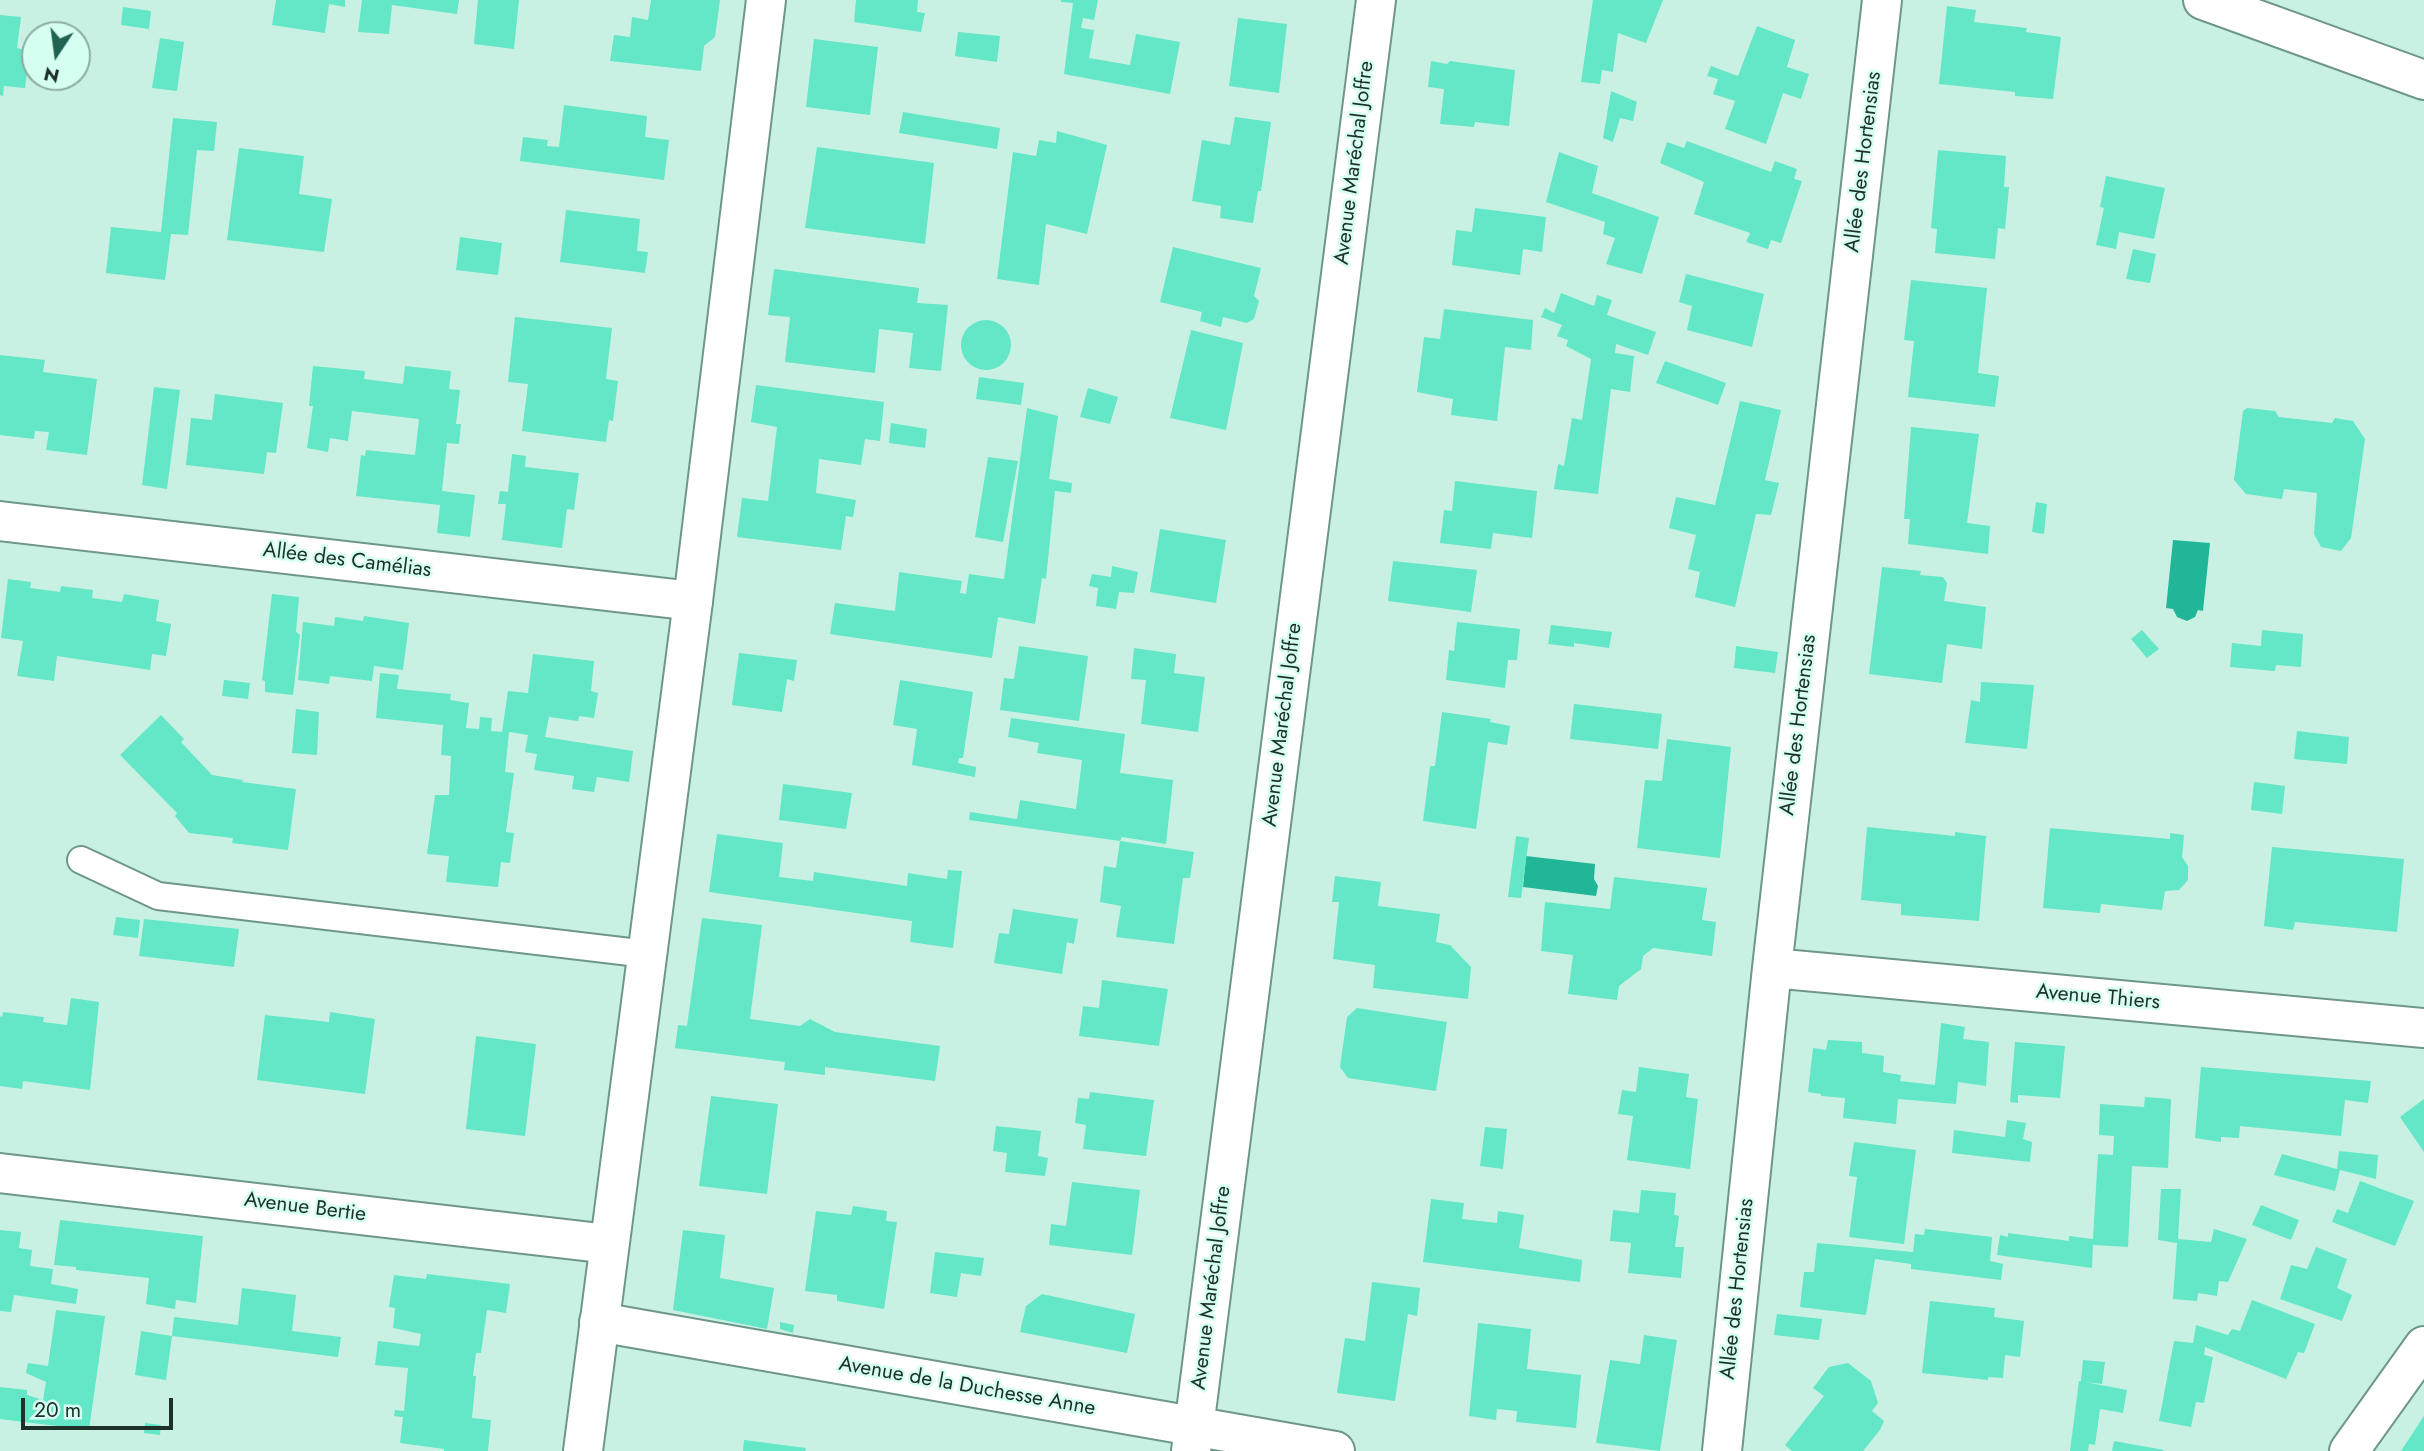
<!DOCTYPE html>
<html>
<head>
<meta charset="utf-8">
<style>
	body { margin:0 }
	#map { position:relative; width:2424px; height:1451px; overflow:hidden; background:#c8f1e4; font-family:Jost,sans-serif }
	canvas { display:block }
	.north { position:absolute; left:21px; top:21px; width:70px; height:70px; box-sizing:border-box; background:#d5fff1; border:2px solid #8caca1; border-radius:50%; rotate:193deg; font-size:19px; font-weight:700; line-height:28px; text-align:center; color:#1f2f2a }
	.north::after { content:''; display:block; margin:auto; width:24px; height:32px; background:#206353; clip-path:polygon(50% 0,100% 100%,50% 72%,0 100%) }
	.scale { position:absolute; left:21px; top:1398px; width:152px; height:32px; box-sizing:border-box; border:4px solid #1f2f2a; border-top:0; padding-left:9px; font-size:21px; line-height:24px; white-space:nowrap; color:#1f2f2a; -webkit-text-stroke:5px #d5fff1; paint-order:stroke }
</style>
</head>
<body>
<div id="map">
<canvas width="2424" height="1451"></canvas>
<div class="north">N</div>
<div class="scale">20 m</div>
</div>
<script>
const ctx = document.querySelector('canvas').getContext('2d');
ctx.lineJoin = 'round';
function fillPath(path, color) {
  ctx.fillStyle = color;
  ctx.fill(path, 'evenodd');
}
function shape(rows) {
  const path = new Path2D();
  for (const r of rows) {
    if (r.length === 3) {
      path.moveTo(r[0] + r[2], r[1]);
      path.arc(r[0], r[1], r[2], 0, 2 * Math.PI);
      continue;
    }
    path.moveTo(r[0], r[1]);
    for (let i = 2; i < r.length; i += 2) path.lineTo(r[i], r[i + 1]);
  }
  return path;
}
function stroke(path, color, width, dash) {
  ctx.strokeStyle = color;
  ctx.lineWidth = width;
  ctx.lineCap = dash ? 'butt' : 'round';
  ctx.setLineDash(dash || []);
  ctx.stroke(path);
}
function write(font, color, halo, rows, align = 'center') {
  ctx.font = font + ' Jost,sans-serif';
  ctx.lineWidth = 5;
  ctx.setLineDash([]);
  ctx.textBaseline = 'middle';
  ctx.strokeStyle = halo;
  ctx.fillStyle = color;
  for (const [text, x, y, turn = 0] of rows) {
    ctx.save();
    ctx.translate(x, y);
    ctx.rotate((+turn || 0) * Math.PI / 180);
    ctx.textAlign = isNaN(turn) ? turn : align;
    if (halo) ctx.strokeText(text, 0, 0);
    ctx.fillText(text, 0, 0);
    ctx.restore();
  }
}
const water = shape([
	[2173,540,2210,543,2203,611,2198,610,2195,617,2187,621,2177,617,2173,609,2166,608],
	[1526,856,1595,864,1594,879,1598,886,1596,896,1523,887]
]);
const building = shape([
	[276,0,345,0,345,7,329,4,325,33,272,25],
	[362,0,459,0,457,14,392,5,389,34,358,32],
	[478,0,519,0,514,49,474,44],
	[651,0,720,0,715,37,704,46,701,71,610,61,614,35,630,37,632,17,648,20],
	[856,0,918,0,917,12,925,13,921,32,854,22],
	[1061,0,1098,0,1094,20,1083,18,1081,28,1094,30,1089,58,1130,65,1136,34,1180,42,1170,94,1064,74,1073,3,1061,2],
	[1593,0,1663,0,1646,43,1618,33,1613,72,1602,70,1600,84,1581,82],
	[1947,6,1976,10,1974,22,2027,28,2026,32,2061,37,2053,99,2015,96,2015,92,1939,84],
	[123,7,151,11,149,29,121,25],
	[0,15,21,17,17,48,30,51,25,88,4,86,3,96,0,95],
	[1238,18,1287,24,1279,93,1229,86],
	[1757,26,1795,40,1787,67,1809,74,1801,99,1783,93,1766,144,1725,129,1735,101,1713,94,1718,79,1707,76,1711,66,1738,76],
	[958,32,1000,36,997,62,955,56],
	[160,38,184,42,177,91,152,88],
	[814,39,878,47,870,115,806,107],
	[1431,61,1447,64,1450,61,1515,70,1509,126,1475,122,1474,127,1440,124,1444,89,1428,87],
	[1611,91,1637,102,1633,121,1620,118,1613,142,1603,138],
	[564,105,647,116,645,137,669,140,664,180,520,161,523,137,548,140,547,146,559,147],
	[903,112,1000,128,997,149,899,133],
	[1235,117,1271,122,1261,191,1258,191,1253,223,1220,218,1221,206,1192,201,1202,140,1230,145],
	[173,118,217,122,214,151,197,150,188,235,171,234,165,280,106,273,111,227,161,232],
	[1057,131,1107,145,1087,234,1046,224,1039,285,997,279,1013,152,1036,156,1039,140,1056,143],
	[1687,141,1771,172,1775,161,1797,169,1794,179,1802,181,1781,243,1771,240,1768,249,1746,242,1750,233,1694,214,1704,182,1660,163,1667,142,1684,148],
	[817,147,934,163,925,244,805,228],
	[239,148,304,156,299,194,332,199,324,252,227,240],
	[1938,150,2006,156,2004,187,2009,187,2005,229,1998,228,1995,259,1935,253,1937,229,1931,228],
	[1559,152,1598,166,1592,193,1659,217,1642,274,1606,264,1615,238,1603,234,1605,222,1546,202],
	[2106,176,2165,188,2154,239,2119,232,2116,249,2096,245,2104,208,2100,207],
	[1475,208,1546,217,1542,252,1523,249,1520,275,1452,265,1456,230,1472,232],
	[566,210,640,219,637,251,648,252,645,273,560,262],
	[460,237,502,243,498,275,456,270],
	[1173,247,1261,268,1254,296,1259,301,1254,319,1247,323,1223,317,1221,327,1200,321,1202,312,1160,302],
	[2133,249,2156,254,2150,283,2126,279],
	[774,269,919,288,917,303,948,305,941,371,909,368,913,333,879,329,875,373,785,362,790,317,768,315],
	[1686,274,1764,294,1752,347,1687,330,1692,306,1679,302],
	[1911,280,1987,288,1978,373,1999,376,1995,407,1908,397,1914,341,1904,340],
	[1561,293,1594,306,1597,295,1612,300,1607,315,1656,332,1648,355,1616,344,1615,353,1634,356,1630,392,1611,389,1598,494,1554,489,1558,464,1564,466,1572,418,1582,420,1591,359,1566,346,1568,340,1557,336,1562,325,1541,317,1545,308,1554,313],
	[1444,309,1533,320,1531,350,1505,347,1497,421,1451,415,1453,399,1417,392,1424,337,1440,339],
	[515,317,612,328,606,379,618,381,613,421,609,420,606,442,522,431,528,384,508,382],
	[986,345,25],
	[1191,330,1243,343,1226,430,1170,418],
	[0,355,45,360,43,372,97,379,87,455,46,450,49,432,35,431,34,439,0,435],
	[1665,361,1726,383,1718,405,1656,383],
	[313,366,365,371,364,379,403,384,405,366,451,371,449,389,460,390,456,424,461,424,459,444,447,443,442,491,475,495,470,537,437,533,440,505,356,496,361,455,365,456,366,450,415,455,419,419,352,411,348,441,330,438,328,452,307,448,313,406,309,406],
	[979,377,1024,383,1021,405,976,399],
	[756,385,884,402,880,441,865,439,861,465,819,459,816,493,856,500,853,517,846,516,841,550,737,537,742,498,768,501,777,427,751,422],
	[154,387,180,390,167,489,142,485],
	[1088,388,1118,397,1110,424,1080,417],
	[215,394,283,403,276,453,267,452,264,474,186,465,191,418,212,420],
	[1740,401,1781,410,1765,480,1779,483,1771,515,1756,514,1735,607,1695,597,1700,572,1688,569,1696,535,1669,528,1676,497,1715,505],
	[1027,408,1058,416,1049,479,1072,483,1071,493,1055,491,1046,579,1042,578,1035,624,998,617,992,658,830,634,835,603,895,611,899,572,962,581,960,593,966,594,969,574,1004,579],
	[2247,408,2275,411,2279,417,2332,423,2335,418,2353,421,2365,439,2351,538,2341,551,2321,547,2314,534,2317,493,2284,489,2282,499,2246,494,2234,480,2243,411],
	[891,423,927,429,925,448,889,443],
	[1911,427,1979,434,1967,523,1990,526,1988,554,1908,544,1910,519,1904,519],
	[512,454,526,456,525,467,579,473,574,510,567,509,562,548,502,540,506,504,498,504,500,491,508,492],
	[988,457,1018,461,1003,542,975,537],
	[1455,481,1537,491,1532,538,1493,533,1491,549,1440,543,1444,510,1452,511],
	[2036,502,2047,504,2044,534,2032,532],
	[1160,529,1226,540,1216,603,1150,592],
	[1393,561,1477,570,1471,612,1388,601],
	[1112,566,1138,572,1134,593,1119,592,1116,609,1096,606,1098,588,1089,586,1092,574,1111,577],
	[1882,567,1921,571,1920,575,1943,577,1947,583,1944,601,1986,607,1982,649,1947,644,1942,683,1869,674],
	[8,579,31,582,30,588,60,592,61,586,93,590,92,598,122,602,124,594,159,600,156,621,171,624,166,656,152,654,150,670,57,656,54,681,17,676,23,641,1,638],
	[272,594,299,597,296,632,300,635,293,695,265,692,265,681,262,680],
	[364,616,409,623,403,670,374,666,372,681,330,676,329,684,298,680,303,622,334,626,335,617,363,621],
	[1457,622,1520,629,1517,660,1508,660,1505,688,1446,680,1449,650,1454,651],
	[1551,625,1612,632,1609,648,1574,643,1574,647,1548,644],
	[2142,630,2159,649,2147,658,2131,639],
	[2262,630,2303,634,2301,667,2276,665,2275,671,2230,667,2232,643,2261,646],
	[1019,646,1088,656,1079,721,1000,710,1004,678,1014,679],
	[1736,646,1778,652,1775,673,1734,668],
	[1134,648,1176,654,1174,673,1205,677,1198,732,1141,724,1146,680,1131,679],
	[739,653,797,660,794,681,787,679,782,712,732,705],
	[533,654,594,661,591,691,598,693,594,718,579,716,578,721,549,717,545,737,633,751,629,782,597,777,594,792,572,789,574,776,534,770,537,754,525,752,528,735,509,732,505,772,514,773,506,832,514,833,510,863,501,862,498,887,446,882,449,856,427,854,435,795,449,795,451,756,441,755,443,725,376,718,380,673,399,675,397,689,451,694,450,700,469,703,466,728,479,729,480,717,492,718,491,731,502,732,508,691,528,693],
	[224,680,250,683,248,699,222,696],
	[900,680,973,692,963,758,959,758,958,763,976,767,975,777,912,765,917,729,893,725],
	[1981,682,2034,685,2027,749,1965,743,1971,700,1980,702],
	[1574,704,1662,714,1658,749,1570,739],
	[296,709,319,712,317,755,292,753],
	[1442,712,1491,719,1490,722,1510,726,1507,745,1488,742,1476,829,1423,821,1430,766,1435,766],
	[161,715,184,739,181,742,212,775,243,780,242,782,296,789,288,850,232,843,233,838,189,833,175,816,177,813,120,755],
	[1011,718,1125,734,1120,773,1173,780,1166,844,1122,837,1120,841,969,820,970,812,1017,819,1020,800,1076,809,1082,760,1037,753,1039,743,1008,737],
	[2297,731,2349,737,2347,764,2294,759],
	[1667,739,1731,747,1720,858,1637,848,1645,780,1662,781],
	[2254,782,2285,786,2282,814,2251,810],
	[783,784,852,793,846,829,779,820],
	[1867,827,1955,836,1955,832,1986,836,1979,921,1901,915,1901,904,1861,900],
	[2050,828,2170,839,2170,833,2184,835,2182,857,2188,866,2188,880,2179,890,2165,891,2162,910,2101,904,2100,913,2043,908],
	[717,834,783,843,779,877,813,881,814,872,907,886,908,873,947,879,948,870,962,871,953,948,910,942,912,921,709,892],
	[1516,836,1529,838,1521,898,1508,897],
	[1120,841,1194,852,1190,878,1183,878,1174,944,1116,937,1121,906,1100,902,1104,866,1116,868],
	[2272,847,2404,859,2397,932,2295,922,2293,930,2264,926],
	[1335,876,1381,882,1378,906,1440,914,1436,942,1450,945,1471,967,1468,999,1373,988,1375,965,1333,959,1339,902,1332,902],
	[1614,877,1707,888,1702,920,1716,922,1712,956,1653,948,1643,956,1641,969,1619,986,1617,1000,1568,994,1573,955,1541,951,1545,902,1610,909],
	[1013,909,1078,919,1074,944,1067,942,1062,974,994,963,999,933,1009,934],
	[116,917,140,920,138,938,113,935],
	[702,918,762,925,750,1019,800,1026,810,1019,835,1032,940,1046,935,1081,825,1067,825,1075,784,1070,785,1062,675,1048,678,1025,687,1026],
	[144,919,239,929,234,967,139,956],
	[1102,980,1168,989,1159,1046,1079,1036,1083,1006,1099,1008],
	[71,998,99,1002,90,1090,23,1081,22,1089,0,1086,0,1016,2,1017,3,1012,44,1017,43,1022,67,1025],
	[1357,1008,1447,1022,1436,1091,1348,1078,1340,1067,1347,1017],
	[330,1012,375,1019,365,1094,257,1080,265,1015,329,1022],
	[1941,1023,1965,1027,1963,1039,1989,1042,1986,1086,1958,1082,1956,1104,1898,1099,1896,1124,1843,1118,1845,1098,1821,1096,1821,1094,1808,1092,1813,1048,1826,1050,1828,1040,1862,1042,1862,1053,1884,1056,1883,1072,1901,1075,1900,1081,1935,1085],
	[476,1036,536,1044,525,1136,466,1129],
	[2015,1042,2065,1046,2060,1098,2018,1095,2018,1103,2010,1102],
	[1639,1067,1689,1074,1686,1097,1698,1099,1690,1169,1627,1160,1633,1116,1618,1114,1622,1090,1636,1092],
	[2201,1067,2371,1081,2368,1103,2345,1100,2341,1136,2240,1126,2239,1138,2221,1137,2221,1142,2195,1138],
	[1090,1092,1154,1100,1146,1156,1083,1149,1086,1125,1075,1123,1078,1098,1089,1099],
	[711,1096,778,1104,767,1194,699,1186],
	[2145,1097,2171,1099,2168,1168,2132,1166,2128,1247,2093,1245,2092,1268,1997,1255,2000,1235,2008,1237,2008,1233,2069,1241,2069,1236,2093,1239,2098,1154,2113,1155,2114,1136,2099,1135,2100,1104,2144,1107],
	[2424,1099,2424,1152,2400,1117],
	[2007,1120,2026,1123,2023,1139,2032,1142,2030,1162,1952,1153,1954,1130,2005,1137],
	[996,1126,1041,1131,1038,1156,1048,1158,1045,1176,1005,1172,1007,1153,993,1151],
	[1485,1127,1507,1129,1503,1169,1480,1166],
	[1854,1142,1916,1150,1904,1244,1849,1237,1857,1177,1849,1176],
	[2339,1151,2378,1155,2376,1179,2340,1170,2335,1191,2274,1175,2282,1154,2337,1169],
	[2360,1181,2414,1201,2395,1246,2332,1222,2337,1209,2348,1213],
	[1072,1182,1140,1190,1132,1255,1049,1245,1051,1224,1066,1226],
	[2161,1189,2181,1189,2178,1239,2211,1242,2214,1229,2247,1239,2228,1282,2219,1281,2217,1296,2198,1293,2197,1301,2173,1299,2177,1243,2158,1240],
	[1641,1190,1676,1193,1674,1215,1679,1216,1675,1247,1684,1247,1681,1278,1628,1273,1631,1243,1610,1241,1613,1210,1639,1213],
	[1431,1199,1464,1203,1462,1219,1497,1223,1498,1211,1524,1215,1519,1248,1582,1260,1580,1282,1423,1262],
	[2261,1205,2299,1220,2291,1240,2252,1225],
	[853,1206,887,1211,886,1221,897,1222,884,1309,837,1301,837,1295,805,1291,816,1211,851,1215],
	[60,1220,203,1236,196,1303,176,1300,175,1309,146,1304,149,1278,76,1270,76,1267,54,1265],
	[1925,1229,1992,1237,1990,1261,2003,1264,2001,1280,1911,1269,1911,1264,1875,1259,1866,1315,1800,1307,1804,1272,1814,1272,1817,1243,1913,1252,1915,1234,1924,1235],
	[0,1230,21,1232,19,1248,32,1250,30,1266,53,1269,51,1284,78,1289,76,1304,14,1295,11,1312,0,1311],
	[683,1230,725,1235,720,1278,774,1288,767,1329,673,1310],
	[2316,1247,2347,1259,2337,1288,2352,1295,2342,1321,2280,1299,2291,1265,2307,1269],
	[935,1252,984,1258,981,1276,961,1273,957,1297,930,1293],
	[427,1274,510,1284,506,1313,487,1310,481,1353,476,1353,473,1376,476,1376,472,1418,491,1420,488,1451,444,1451,444,1449,400,1443,403,1417,394,1416,395,1410,404,1411,408,1368,375,1365,378,1341,419,1346,421,1334,393,1328,395,1308,389,1307,394,1275,426,1279],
	[1372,1282,1420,1288,1417,1316,1408,1314,1395,1401,1337,1393,1345,1338,1365,1341],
	[242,1288,296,1295,292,1331,341,1337,338,1357,172,1336,174,1317,238,1325],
	[1042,1294,1135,1314,1127,1353,1020,1332,1026,1306],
	[2252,1300,2315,1324,2304,1353,2298,1352,2286,1379,2205,1347,2204,1355,2213,1357,2204,1403,2196,1402,2191,1427,2159,1421,2174,1341,2193,1343,2196,1325,2228,1335,2232,1329,2240,1331],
	[1930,1301,1995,1308,1994,1317,2024,1321,2020,1357,2005,1355,2003,1378,1988,1377,1988,1380,1922,1373],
	[56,1310,105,1316,89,1430,0,1419,0,1387,27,1390,27,1395,43,1400,46,1382,26,1373,28,1363,48,1366],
	[1777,1314,1822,1319,1819,1340,1774,1335],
	[780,1322,794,1325,793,1333,780,1329],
	[1478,1323,1531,1329,1527,1369,1581,1375,1576,1428,1516,1422,1517,1411,1497,1409,1496,1420,1469,1416],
	[141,1331,172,1336,166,1380,135,1375],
	[1644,1335,1677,1340,1660,1451,1596,1443,1610,1360,1640,1364],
	[2083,1360,2105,1362,2102,1384,2085,1382,2127,1390,2123,1413,2100,1409,2095,1445,2089,1444,2088,1451,2070,1451,2079,1381,2081,1381],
	[1848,1363,1871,1381,1878,1403,1872,1411,1884,1421,1880,1430,1863,1451,1792,1451,1785,1445,1824,1396,1813,1388,1829,1367],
	[2424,1416,2424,1451,2401,1451],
	[145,1423,161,1425,160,1435,144,1433],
	[744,1440,806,1448,805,1451,743,1451],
	[2114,1441,2164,1450,2163,1451,2112,1451]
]);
const service = shape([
	[81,860,158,896,647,954]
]);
const minor = shape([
	[2203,0,2424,80],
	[0,521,693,601],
	[1772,968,2424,1028],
	[0,1173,609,1244],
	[599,1322,1335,1451],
	[1191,1451,1376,0],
	[1722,1451,1772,968,1882,0],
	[2349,1451,2424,1346]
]);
const tertiary = shape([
	[583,1451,693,601,766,0]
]);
const streetNames = [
	["Allée des Hortensias",1864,162,-83],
	["Avenue Maréchal Joffre",1355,163,-83],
	["Allée des Camélias",347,561,7],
	["Avenue Maréchal Joffre",1283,725,-83],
	["Allée des Hortensias",1799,725,-83],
	["Avenue Thiers",2098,998,5],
	["Avenue Bertie",305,1208,7],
	["Avenue Maréchal Joffre",1212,1288,-83],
	["Allée des Hortensias",1738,1289,-84],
	["Avenue de la Duchesse Anne",967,1387,10]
];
fillPath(water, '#21b697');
fillPath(building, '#63e7c6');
stroke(service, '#6f968a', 30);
stroke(minor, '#6f968a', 42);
stroke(tertiary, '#6f968a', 42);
stroke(service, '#fff', 26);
stroke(minor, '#fff', 38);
stroke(tertiary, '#fff', 38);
write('21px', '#1f2f2a', '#d5fff1', streetNames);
</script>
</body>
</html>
